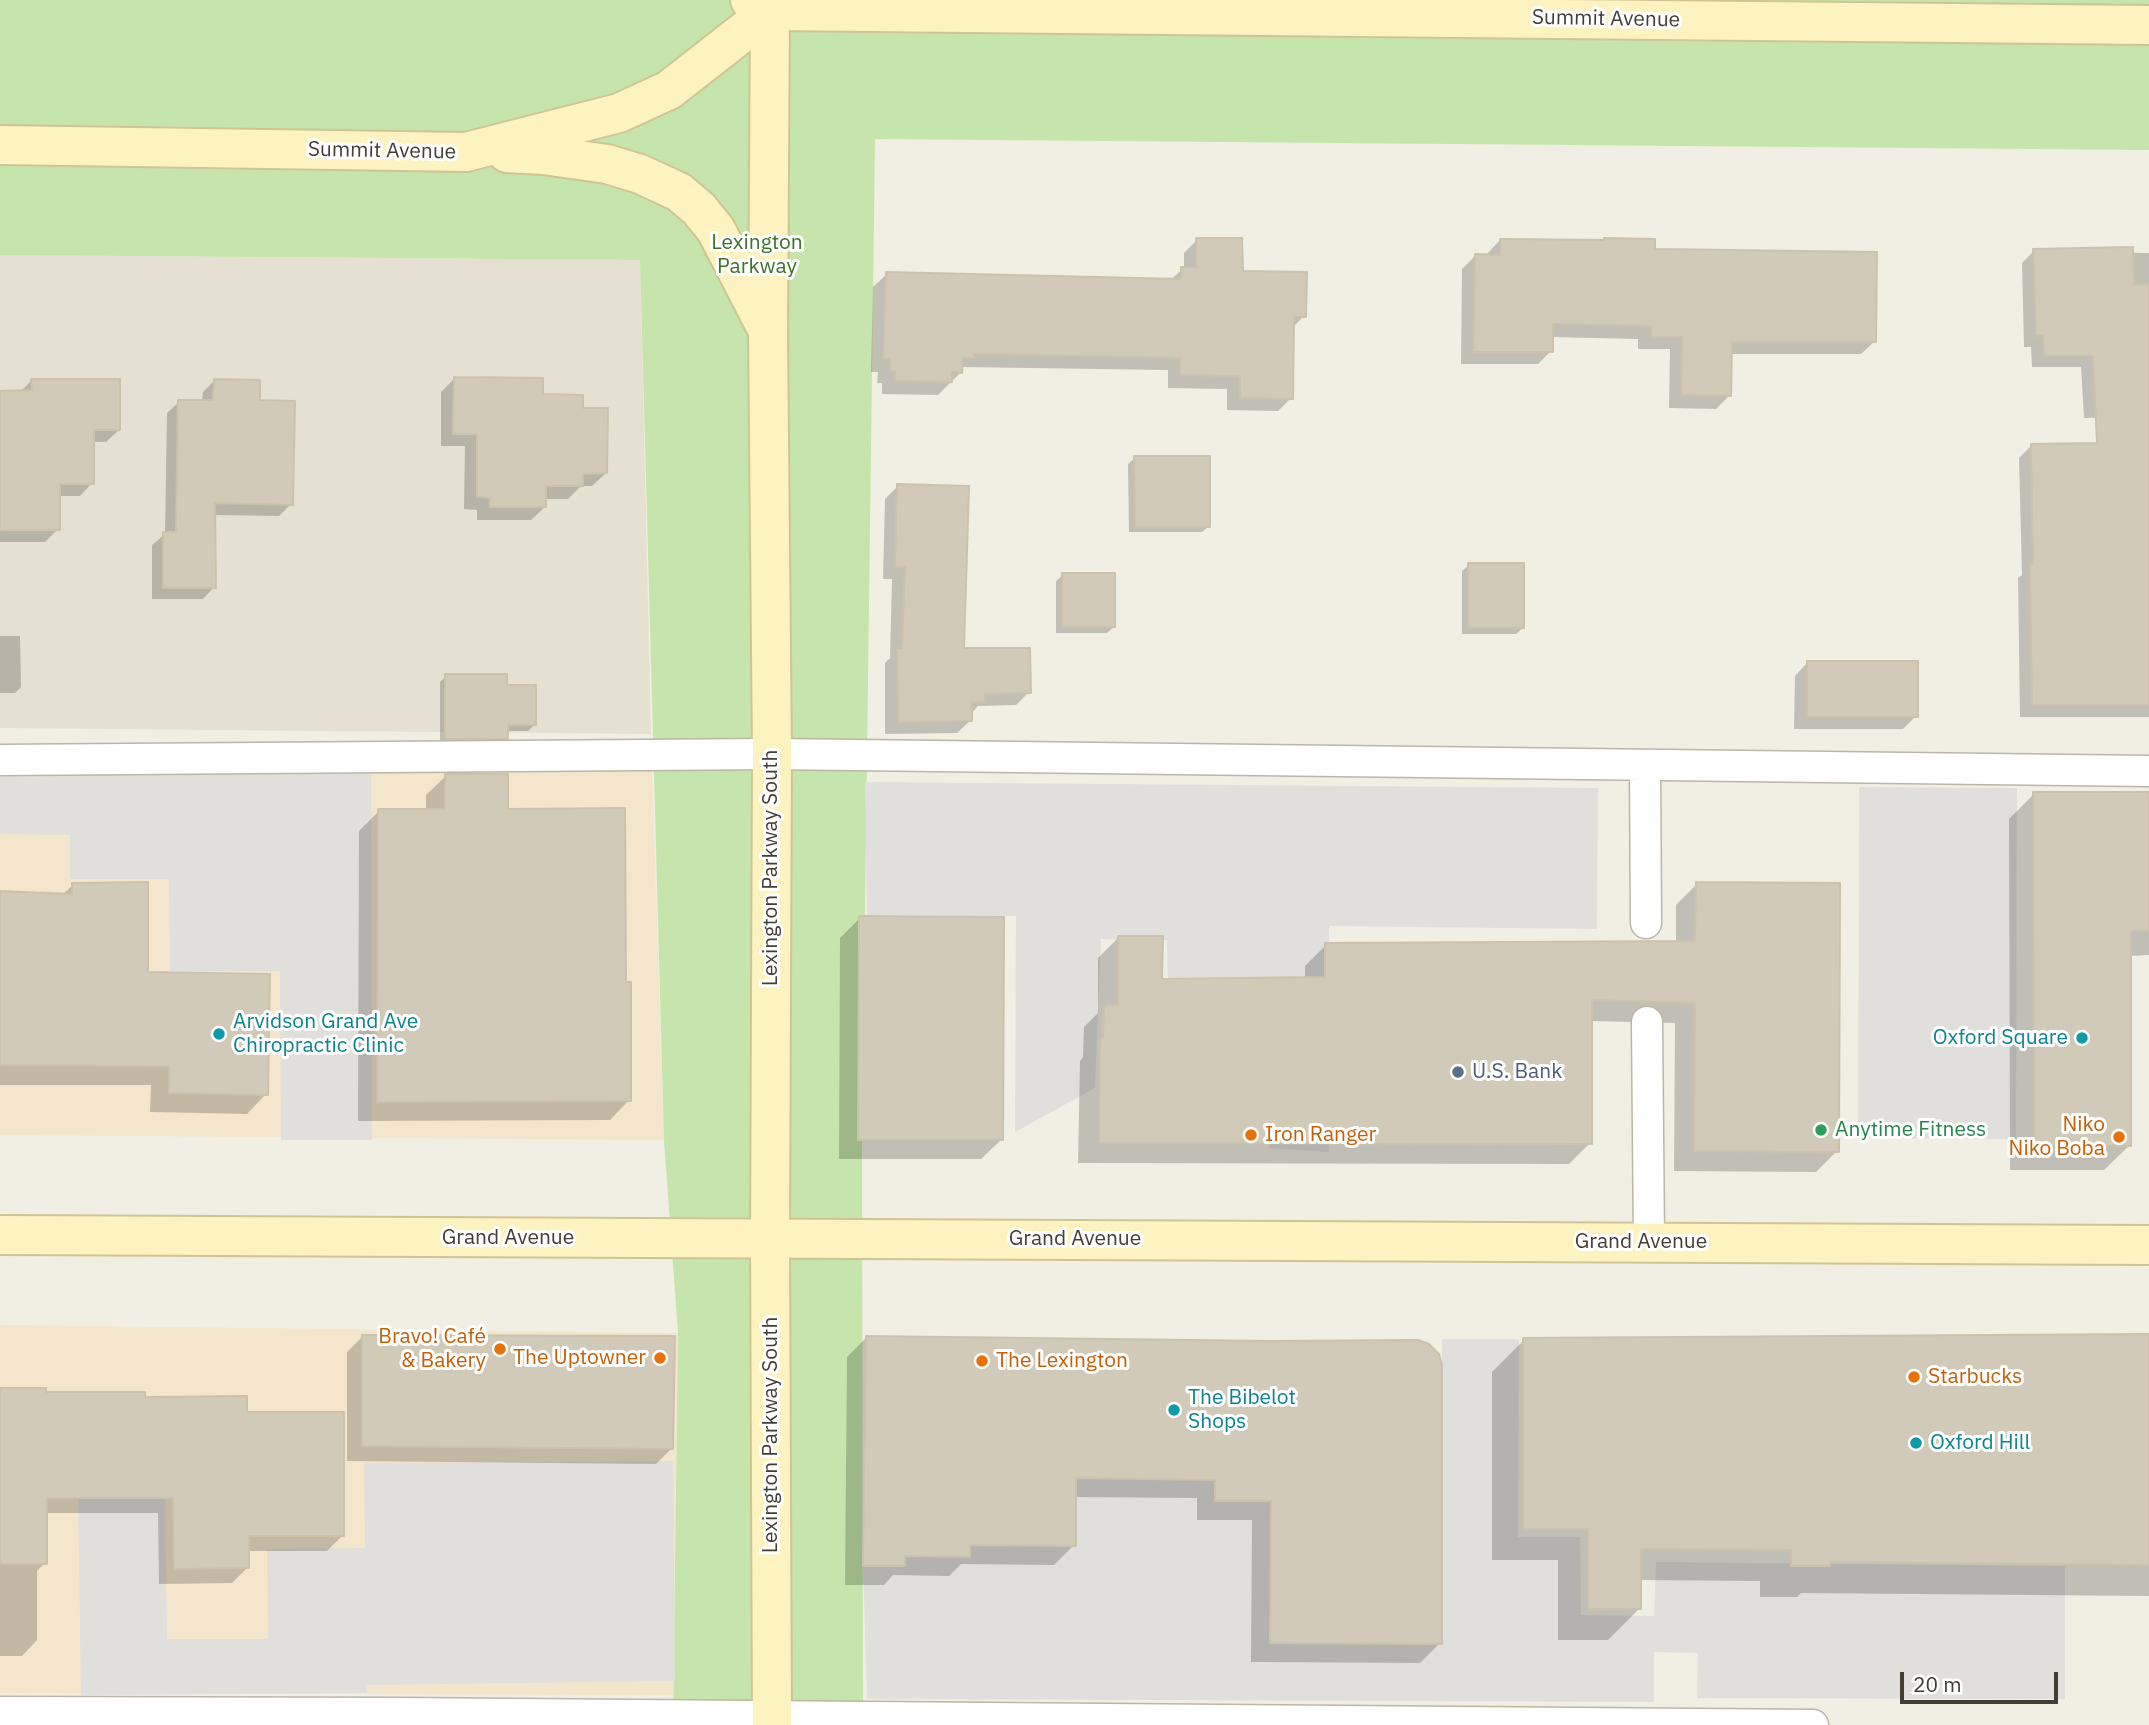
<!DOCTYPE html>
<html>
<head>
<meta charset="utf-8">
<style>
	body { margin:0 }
	#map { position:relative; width:2149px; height:1725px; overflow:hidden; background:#f1eee3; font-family:"IBM Plex Sans",sans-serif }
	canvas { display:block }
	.scale { position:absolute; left:1900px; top:1672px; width:158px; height:32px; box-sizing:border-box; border:4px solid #423e33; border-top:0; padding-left:9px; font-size:21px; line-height:24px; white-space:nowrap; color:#423e33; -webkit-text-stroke:5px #fff; paint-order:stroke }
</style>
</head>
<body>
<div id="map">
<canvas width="2149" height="1725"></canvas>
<div class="scale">20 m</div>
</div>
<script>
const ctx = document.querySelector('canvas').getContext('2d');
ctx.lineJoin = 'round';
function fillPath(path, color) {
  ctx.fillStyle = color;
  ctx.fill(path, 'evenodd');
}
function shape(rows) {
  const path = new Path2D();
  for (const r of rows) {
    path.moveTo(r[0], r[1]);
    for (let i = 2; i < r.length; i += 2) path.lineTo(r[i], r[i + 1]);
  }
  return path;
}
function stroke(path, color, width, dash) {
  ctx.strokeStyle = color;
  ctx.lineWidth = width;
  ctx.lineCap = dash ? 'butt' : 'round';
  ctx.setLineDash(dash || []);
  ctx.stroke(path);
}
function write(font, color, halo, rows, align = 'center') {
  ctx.font = font + ' "IBM Plex Sans",sans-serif';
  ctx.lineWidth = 6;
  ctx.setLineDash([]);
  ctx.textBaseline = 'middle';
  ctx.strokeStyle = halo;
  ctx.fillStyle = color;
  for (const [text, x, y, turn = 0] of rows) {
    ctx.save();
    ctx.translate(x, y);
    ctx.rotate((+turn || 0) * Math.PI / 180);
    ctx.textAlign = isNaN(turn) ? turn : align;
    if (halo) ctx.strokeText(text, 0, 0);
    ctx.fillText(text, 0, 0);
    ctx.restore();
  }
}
const residential = shape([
	[0,255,640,260,651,734,0,728]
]);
const commercial = shape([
	[0,768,652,770,664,1140,0,1135],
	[0,1325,678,1333,673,1695,0,1693]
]);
const green = shape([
	[0,0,2149,0,2149,150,875,139,862,1143,863,1725,673,1725,678,1333,664,1140,640,260,0,255]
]);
const parking = shape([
	[0,774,371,774,372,1140,281,1140,280,971,170,971,169,879,70,879,70,835,0,834],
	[865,782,1598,788,1597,929,1329,926,1329,1152,1269,1148,1272,979,1168,978,1167,940,1101,939,1095,1088,1015,1132,1016,916,867,915],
	[1859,787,2017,788,2016,1139,1858,1138],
	[1442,1339,1519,1339,1518,1537,1580,1537,1581,1615,1654,1616,1656,1562,2065,1566,2065,1699,1697,1698,1698,1653,1654,1652,1654,1702,867,1699,863,1566,905,1566,905,1556,969,1557,970,1545,1076,1478,1271,1480,1442,1365],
	[673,1461,675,1681,367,1685,367,1693,81,1695,78,1495,165,1494,167,1639,268,1639,267,1549,365,1548,364,1463]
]);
const shadow = shape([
	[1197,240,1304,316,1292,328,1291,398,1278,411,1227,410,1227,389,1168,388,1168,370,962,367,961,372,938,395,882,394,882,383,877,383,878,372,871,372,873,287,887,274,1169,281,1184,268,1184,253],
	[1500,240,1653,251,1875,341,1861,354,1730,354,1729,396,1716,409,1669,408,1670,349,1638,349,1638,339,1551,337,1551,351,1538,364,1461,364,1462,269,1475,256,1487,257,1487,254],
	[2034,251,2149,253,2149,417,2084,418,2081,367,2032,367,2031,347,2024,347,2022,263],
	[454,379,542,395,581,409,606,473,592,486,581,486,568,499,545,499,545,507,531,520,477,520,477,510,464,509,465,446,441,446,441,392],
	[32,380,119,430,106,442,92,442,92,483,80,496,58,496,58,529,45,542,0,542,0,393,20,392],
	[214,381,259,401,291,504,279,516,214,515,214,587,203,599,152,599,152,545,165,534,167,413,179,402,202,402,203,392],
	[2031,446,2149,509,2149,717,2020,717,2018,578,2022,575,2019,458],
	[1135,458,1209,526,1202,532,1129,532,1128,464],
	[898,486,962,650,1029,692,1016,705,978,706,971,714,971,720,957,733,885,734,885,663,890,658,892,579,883,579,885,499],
	[1469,565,1523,628,1516,634,1462,634,1462,571],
	[1063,575,1114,627,1107,633,1056,633,1056,581],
	[0,636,20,636,21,687,15,693,0,693],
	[1808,662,1916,716,1903,729,1794,729,1795,676],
	[446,676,505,687,534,725,528,731,507,731,507,738,500,744,440,745,440,682],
	[446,776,507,811,624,984,629,1100,610,1120,358,1121,359,831,379,811,426,811,426,795],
	[2149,793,2149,955,2129,956,2130,1145,2104,1170,2010,1170,2009,819,2034,794],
	[1697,884,1837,1151,1816,1172,1674,1171,1675,1023,1590,1021,1590,1143,1569,1164,1078,1163,1080,1061,1083,1057,1084,1027,1098,1013,1098,958,1119,937,1160,980,1305,979,1305,966,1326,945,1676,943,1676,905],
	[73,885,147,974,266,1094,247,1114,150,1112,151,1085,0,1085,0,893,62,895],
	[860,918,1001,1140,981,1159,839,1159,840,938],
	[2149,1335,2149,1596,1801,1593,1797,1597,1760,1597,1760,1581,1640,1580,1640,1608,1608,1640,1558,1640,1558,1560,1492,1560,1492,1372,1524,1340],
	[363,1336,671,1449,656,1464,347,1461,347,1352],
	[867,1337,1270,1343,1440,1643,1420,1663,1251,1662,1252,1520,1197,1520,1197,1498,1074,1497,1074,1545,1054,1565,961,1564,949,1576,893,1575,884,1585,845,1585,847,1357],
	[0,1389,143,1399,246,1414,343,1535,327,1551,247,1551,247,1568,232,1583,159,1584,158,1513,45,1513,45,1563,37,1571,37,1640,22,1656,0,1656]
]);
const building = shape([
	[1196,238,1242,238,1243,271,1307,272,1306,317,1294,317,1293,399,1240,398,1240,376,1180,375,1180,358,974,354,974,358,963,358,962,373,952,372,952,382,895,381,895,371,890,371,890,359,883,359,886,272,1181,279,1181,267,1196,267,1196,238],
	[1604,238,1655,239,1655,249,1877,252,1876,342,1732,342,1731,396,1681,395,1682,337,1651,337,1651,326,1553,324,1553,352,1473,352,1475,254,1500,255,1500,239,1604,240,1604,238],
	[2133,247,2134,285,2149,284,2149,705,2032,705,2030,564,2033,564,2031,444,2097,443,2093,356,2044,356,2043,336,2036,336,2033,249,2133,247],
	[454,377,543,378,543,394,583,395,583,408,608,408,607,473,583,474,583,486,546,486,546,507,490,507,490,498,477,497,477,434,453,434,454,377],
	[31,379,120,379,120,430,94,430,94,484,60,484,60,530,0,530,0,391,32,390,31,379],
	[214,379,260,380,260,400,295,401,293,505,215,503,216,588,163,588,163,532,176,532,178,400,213,400,214,379],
	[1134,456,1210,456,1210,527,1135,527,1134,456],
	[897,484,969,486,964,648,1030,648,1031,693,985,694,985,702,972,702,972,721,898,722,897,648,902,648,905,567,895,567,897,484],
	[1468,563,1524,563,1524,628,1468,628,1468,563],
	[1062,573,1115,573,1115,627,1062,627,1062,573],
	[1807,661,1918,661,1918,717,1807,717,1807,661],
	[445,674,507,674,507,685,536,685,536,725,508,725,508,739,445,739,445,674],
	[445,774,508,774,508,809,625,808,626,982,631,982,631,1101,377,1102,378,809,445,809,445,774],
	[2033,792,2149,792,2149,931,2131,931,2131,1146,2034,1146,2033,792],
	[148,882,148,972,270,974,268,1095,169,1093,169,1066,0,1065,0,891,72,894,72,883,148,882],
	[1696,882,1840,883,1839,1152,1694,1151,1695,1003,1592,1000,1592,1144,1099,1143,1100,1038,1103,1038,1104,1005,1118,1005,1118,936,1163,936,1162,979,1325,977,1325,943,1695,941,1696,882],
	[859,916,1004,917,1003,1140,858,1140,859,916],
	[2149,1334,2149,1565,1830,1562,1830,1566,1791,1566,1791,1550,1641,1549,1641,1609,1588,1609,1588,1529,1523,1529,1523,1338,2149,1334],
	[362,1335,675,1336,673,1449,362,1446,362,1335],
	[866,1336,1270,1341,1418,1340,1429,1344,1439,1354,1442,1365,1442,1644,1270,1643,1271,1501,1215,1501,1215,1480,1076,1478,1076,1546,970,1545,970,1557,905,1556,905,1566,863,1566,866,1336],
	[0,1388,46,1388,46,1392,145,1392,145,1397,247,1396,247,1412,344,1412,344,1536,249,1536,249,1568,174,1569,173,1498,47,1498,47,1564,0,1564,0,1388]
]);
const lane = shape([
	[0,760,772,754,2149,771],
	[1645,766,1646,923],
	[1647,1022,1649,1242],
	[0,1712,397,1713,1813,1725]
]);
const secondary = shape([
	[750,0,770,11,2149,25],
	[0,145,466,152,619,113,669,90,770,11],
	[507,153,543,155,607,164,640,174,679,192,699,209,716,230,765,325],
	[0,1235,2149,1245],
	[772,1725,770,1238,772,754,768,332,770,11,773,0]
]);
const markers = [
	[219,1034,7,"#0f9aa8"],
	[2082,1038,7,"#0f9aa8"],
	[1458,1072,7,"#5c6f8a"],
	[1821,1130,7,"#2e9e5b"],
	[1251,1135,7,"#e8710a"],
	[2119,1137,7,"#e8710a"],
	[500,1349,7,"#e8710a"],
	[660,1358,7,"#e8710a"],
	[982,1361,7,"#e8710a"],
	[1914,1377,7,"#e8710a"],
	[1174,1410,7,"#0f9aa8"],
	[1916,1443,7,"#0f9aa8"]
];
const streetNames = [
	["Summit Avenue",1606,19,1],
	["Summit Avenue",382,151,1],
	["Lexington Parkway South",771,868,-90],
	["Grand Avenue",508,1238],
	["Grand Avenue",1075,1239],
	["Grand Avenue",1641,1242],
	["Lexington Parkway South",771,1435,-90]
];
const parkNames = [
	["Lexington",757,243],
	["Parkway",757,267]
];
const cultureNames = [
	["Arvidson Grand Ave",233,1022],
	["Chiropractic Clinic",233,1046],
	["Oxford Square",2068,1038,"right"],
	["The Bibelot",1188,1398],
	["Shops",1188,1422],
	["Oxford Hill",1930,1443]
];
const serviceNames = [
	["U.S. Bank",1472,1072]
];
const foodNames = [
	["Niko",2105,1125],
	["Niko Boba",2105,1149],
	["Iron Ranger",1265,1135,"left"],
	["Bravo! Café",486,1337],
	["& Bakery",486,1361],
	["The Uptowner",646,1358],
	["The Lexington",996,1361,"left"],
	["Starbucks",1928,1377,"left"]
];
const leisureNames = [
	["Anytime Fitness",1835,1130]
];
fillPath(residential, '#e5e0d1');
fillPath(commercial, '#f3e6cd');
fillPath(green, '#c6e5ac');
fillPath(parking, '#e1dfdb');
fillPath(shadow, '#0003');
fillPath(building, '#d2cab8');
stroke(building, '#ccc2ac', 2);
stroke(lane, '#bcb6a6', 33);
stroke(secondary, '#d0c493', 42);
stroke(lane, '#fff', 30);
stroke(secondary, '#fdf3c1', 38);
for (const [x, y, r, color] of markers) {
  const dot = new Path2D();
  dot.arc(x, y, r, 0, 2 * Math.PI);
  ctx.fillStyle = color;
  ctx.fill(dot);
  stroke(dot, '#fff', 2.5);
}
write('21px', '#423e33', '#fff', streetNames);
write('21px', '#3f7129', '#fff', parkNames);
write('21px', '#0d838f', '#fff', cultureNames, 'left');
write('21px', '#4e5e75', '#fff', serviceNames, 'left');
write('21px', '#c56008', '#fff', foodNames, 'right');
write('21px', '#27864d', '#fff', leisureNames, 'left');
</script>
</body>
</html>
